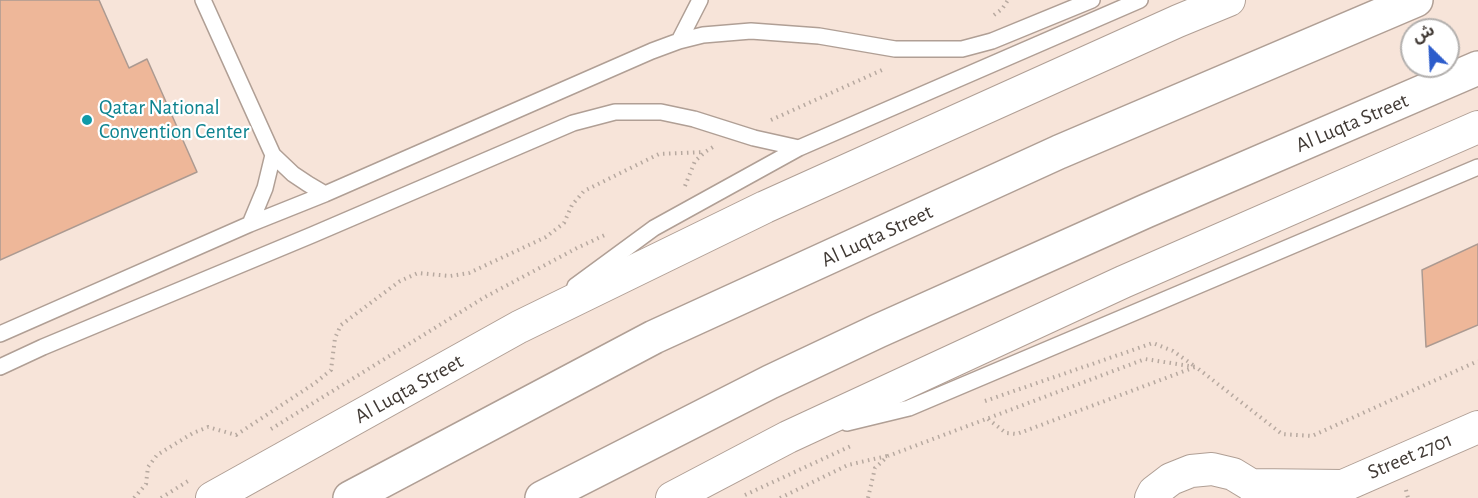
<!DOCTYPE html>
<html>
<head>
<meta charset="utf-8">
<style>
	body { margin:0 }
	#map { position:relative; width:1478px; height:498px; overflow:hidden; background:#f7e4d9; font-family:"Alegreya Sans","Noto Sans Arabic",sans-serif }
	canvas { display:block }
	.north { position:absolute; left:1400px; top:18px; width:60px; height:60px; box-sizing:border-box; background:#fff; border:2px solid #b3b0ae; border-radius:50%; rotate:336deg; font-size:16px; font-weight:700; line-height:24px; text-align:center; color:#403934 }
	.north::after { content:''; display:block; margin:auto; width:21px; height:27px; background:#2c5ccb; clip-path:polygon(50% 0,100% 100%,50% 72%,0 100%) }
</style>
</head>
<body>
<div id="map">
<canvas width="1478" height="498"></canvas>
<div class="north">ش</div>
</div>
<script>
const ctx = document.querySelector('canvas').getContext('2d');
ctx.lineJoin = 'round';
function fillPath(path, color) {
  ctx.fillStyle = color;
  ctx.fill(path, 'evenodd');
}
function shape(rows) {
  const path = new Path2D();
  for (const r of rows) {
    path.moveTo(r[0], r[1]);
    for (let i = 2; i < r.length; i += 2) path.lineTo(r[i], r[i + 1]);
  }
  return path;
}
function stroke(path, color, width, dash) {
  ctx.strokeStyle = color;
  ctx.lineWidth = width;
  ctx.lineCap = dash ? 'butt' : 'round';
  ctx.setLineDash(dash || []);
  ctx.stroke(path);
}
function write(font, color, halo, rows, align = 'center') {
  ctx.font = font + ' "Alegreya Sans",sans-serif';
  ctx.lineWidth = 4.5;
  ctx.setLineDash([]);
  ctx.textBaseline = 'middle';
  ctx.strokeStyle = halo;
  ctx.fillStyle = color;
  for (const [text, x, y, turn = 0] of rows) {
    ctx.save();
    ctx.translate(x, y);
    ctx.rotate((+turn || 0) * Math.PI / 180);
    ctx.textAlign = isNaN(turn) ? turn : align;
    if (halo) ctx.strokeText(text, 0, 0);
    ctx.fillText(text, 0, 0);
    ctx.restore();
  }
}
const building = shape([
	[0,0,99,0,129,68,147,59,197,172,0,260,0,0],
	[1478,244,1478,325,1426,347,1422,270,1478,244]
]);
const path = shape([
	[994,15,1002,9,1008,0],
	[771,120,882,70],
	[685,186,695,161,705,152,713,147],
	[985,401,1153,343,1173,351,1193,365],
	[988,419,1006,433,1017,434,1195,367],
	[271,429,485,297,577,248,607,234],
	[1406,490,1408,498],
	[745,495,853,445],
	[134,498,146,484,148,467,157,455,193,433,208,427,236,435,315,383,331,370,335,338,341,325,400,281,418,273,450,276,469,273,546,237,564,223,572,205,584,191,659,154,704,152],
	[161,498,188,481],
	[780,498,848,465,887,456],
	[868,498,875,468,888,456,1145,359,1196,367,1282,434,1312,436,1478,361]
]);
const lane = shape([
	[203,0,273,155,293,174,308,184,325,194],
	[679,41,700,0],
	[250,224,265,188,273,155],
	[575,286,654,228,799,148,1140,0],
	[0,334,250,224,325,194,652,51,679,41,703,35,751,31,819,36,895,49,962,49,992,41,1092,0],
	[0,367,43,347,312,235,573,123,615,112,661,112,694,119,754,138,799,148],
	[847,423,909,408,1478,167]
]);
const street = shape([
	[1251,485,1343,486],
	[212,498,519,327,765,207,1178,21,1229,0],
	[672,498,788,437,1123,282,1478,127],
	[1151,498,1154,492,1171,479,1191,471,1212,469,1233,474,1251,485,1262,498],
	[1325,498,1343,486,1478,427]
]);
const primary = shape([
	[350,498,654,337,1059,152,1416,0],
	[542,498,770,382,878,331,1146,211,1478,68]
]);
const markers = [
	[87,120,6,"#0f9aa8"]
];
const cultureNames = [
	["Qatar National",99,108],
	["Convention Center",99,132]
];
const streetNames = [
	["Al Luqta Street",1352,123,-23],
	["Al Luqta Street",877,236,-25],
	["Al Luqta Street",409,389,-29],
	["Street 2701",1410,456,-23]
];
fillPath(building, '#eeb799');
stroke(building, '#ac9a91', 1.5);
stroke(lane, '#b09f95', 18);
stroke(street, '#b09f95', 34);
stroke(primary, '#b09f95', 36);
stroke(path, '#b7a9a0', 4, [1.5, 4.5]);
stroke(lane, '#fff', 15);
stroke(street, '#fff', 32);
stroke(primary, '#fff', 33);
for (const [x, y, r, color] of markers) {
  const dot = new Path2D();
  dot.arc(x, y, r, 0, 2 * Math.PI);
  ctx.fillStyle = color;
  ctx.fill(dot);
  stroke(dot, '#fff', 2);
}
write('21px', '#0d838f', '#fff', cultureNames, 'left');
write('21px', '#403934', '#fff', streetNames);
</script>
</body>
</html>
